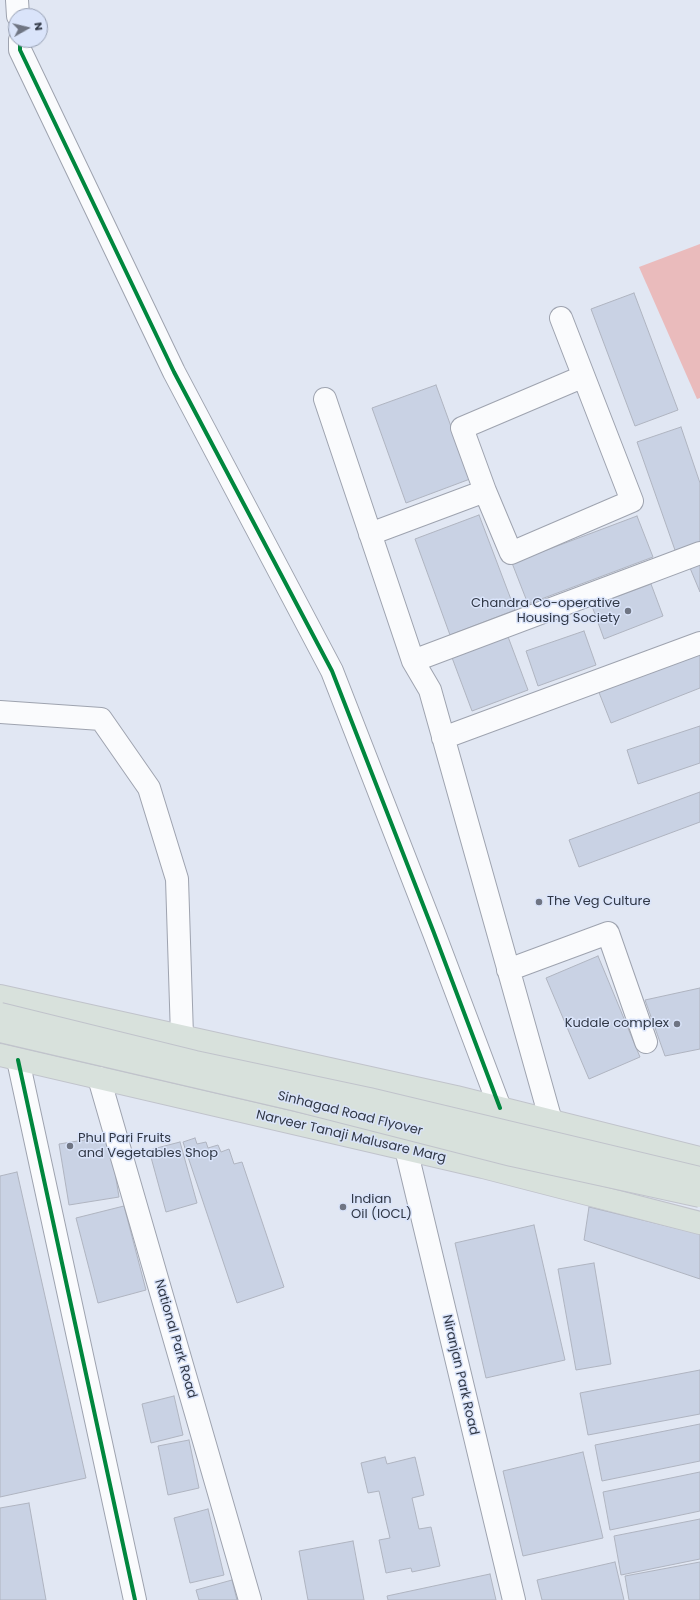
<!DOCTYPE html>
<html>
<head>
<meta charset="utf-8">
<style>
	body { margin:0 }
	#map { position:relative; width:700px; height:1600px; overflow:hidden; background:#e1e7f3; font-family:Poppins,sans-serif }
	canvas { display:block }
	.north { position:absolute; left:8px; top:8px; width:40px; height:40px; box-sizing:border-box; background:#dae4fa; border:1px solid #969fb2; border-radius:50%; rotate:82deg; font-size:11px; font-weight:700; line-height:16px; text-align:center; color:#313846 }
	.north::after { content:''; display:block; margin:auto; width:14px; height:18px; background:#6f7583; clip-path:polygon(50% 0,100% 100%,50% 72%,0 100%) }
</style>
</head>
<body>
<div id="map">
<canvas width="700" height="1600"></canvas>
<div class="north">N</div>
</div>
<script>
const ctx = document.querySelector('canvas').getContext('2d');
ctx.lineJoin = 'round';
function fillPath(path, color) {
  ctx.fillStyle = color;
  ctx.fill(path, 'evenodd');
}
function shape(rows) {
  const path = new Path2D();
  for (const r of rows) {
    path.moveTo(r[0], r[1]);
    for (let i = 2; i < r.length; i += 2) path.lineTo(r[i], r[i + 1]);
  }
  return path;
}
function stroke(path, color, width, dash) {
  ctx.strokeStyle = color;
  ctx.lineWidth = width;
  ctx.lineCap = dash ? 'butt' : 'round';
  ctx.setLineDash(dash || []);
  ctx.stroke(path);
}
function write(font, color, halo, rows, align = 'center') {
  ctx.font = font + ' Poppins,sans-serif';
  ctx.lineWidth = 3;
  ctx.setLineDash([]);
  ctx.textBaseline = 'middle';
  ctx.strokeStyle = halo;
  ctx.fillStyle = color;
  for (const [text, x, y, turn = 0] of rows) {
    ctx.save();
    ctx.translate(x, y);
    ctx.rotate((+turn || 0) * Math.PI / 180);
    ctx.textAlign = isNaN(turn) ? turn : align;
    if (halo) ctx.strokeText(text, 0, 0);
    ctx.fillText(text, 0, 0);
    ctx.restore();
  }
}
const green = shape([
	[700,244,700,398,697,399,639,267]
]);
const building = shape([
	[634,293,678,410,635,426,591,309,634,293],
	[436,385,470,479,406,503,372,408,436,385],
	[681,427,700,483,700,545,676,553,637,442,681,427],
	[479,515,515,610,450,635,415,539,479,515],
	[637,516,653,557,528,604,512,563,637,516],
	[700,563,700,592,690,568,700,563],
	[651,584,663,616,604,639,592,606,651,584],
	[584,631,596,665,538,686,526,651,584,631],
	[507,634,528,690,472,711,451,655,507,634],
	[700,651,700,688,611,723,598,690,700,651],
	[700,726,700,763,638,784,627,750,700,726],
	[700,792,700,822,579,867,569,840,700,792],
	[598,956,640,1057,589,1079,546,978,598,956],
	[700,988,700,1049,665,1056,645,1000,700,988],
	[109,1136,119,1197,69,1205,59,1144,109,1136],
	[195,1138,197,1144,206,1142,208,1148,218,1145,221,1152,229,1149,234,1164,242,1162,284,1287,237,1303,183,1142,195,1138],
	[180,1142,197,1203,166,1212,149,1150,180,1142],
	[17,1172,86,1478,0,1497,0,1176,17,1172],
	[124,1206,146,1290,98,1303,76,1218,124,1206],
	[589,1207,700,1234,700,1279,584,1240,589,1207],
	[534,1225,565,1360,486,1378,455,1243,534,1225],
	[594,1263,611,1364,576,1370,558,1269,594,1263],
	[700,1370,700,1414,588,1435,580,1393,700,1370],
	[174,1396,183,1435,151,1443,142,1404,174,1396],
	[700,1424,700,1461,602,1481,595,1445,700,1424],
	[189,1440,199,1488,168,1495,158,1446,189,1440],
	[583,1452,603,1538,523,1556,503,1471,583,1452],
	[385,1457,387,1464,415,1457,424,1495,412,1498,419,1529,431,1527,440,1566,412,1572,411,1568,386,1573,379,1540,390,1538,379,1491,368,1493,361,1463,385,1457],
	[700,1472,700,1511,610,1530,603,1492,700,1472],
	[29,1503,46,1600,0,1600,0,1508,29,1503],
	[208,1509,224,1575,190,1583,174,1518,208,1509],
	[700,1519,700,1559,621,1575,614,1536,700,1519],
	[353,1541,364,1600,308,1600,299,1551,353,1541],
	[615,1562,624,1600,542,1600,537,1580,615,1562],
	[700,1562,700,1600,629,1600,625,1576,700,1562],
	[490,1574,496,1600,388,1600,387,1596,490,1574],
	[232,1580,237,1600,199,1600,196,1590,232,1580]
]);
const minor = shape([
	[17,0,18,16],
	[20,40,20,50,174,372,332,671,434,933,500,1108],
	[561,318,632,501,511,553,485,491,462,428,582,377],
	[325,399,413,661,430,690,551,1121],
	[370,534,485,491],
	[413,661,700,553],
	[0,712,101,719,149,788,177,879,182,1036],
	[443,738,700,643],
	[508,970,608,933,646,1042],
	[18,1060,135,1600],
	[99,1078,250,1600],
	[406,1149,514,1600]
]);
const major = shape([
	[0,996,456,1097,700,1158],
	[0,1055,483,1167,700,1223]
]);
const majorBridge = shape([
	[0,1014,195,1062,369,1099,700,1178],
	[0,1031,297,1100,512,1155,700,1196]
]);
const cycleway = shape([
	[20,40,20,50,174,372,332,671,434,933,500,1108],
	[18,1060,135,1600]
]);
const markers = [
	[628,611,4,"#6f7583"],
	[539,902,4,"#6f7583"],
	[677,1024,4,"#6f7583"],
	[70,1146,4,"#6f7583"],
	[343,1207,4,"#6f7583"]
];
const poiNames = [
	["Chandra Co-operative",620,604,"right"],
	["Housing Society",620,619,"right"],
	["The Veg Culture",547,902],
	["Kudale complex",669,1024,"right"],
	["Phul Pari Fruits",78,1139],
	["and Vegetables Shop",78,1154],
	["Indian",351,1200],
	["Oil (IOCL)",351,1215]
];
const streetNames = [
	["Sinhagad Road Flyover",350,1114,14],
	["Narveer Tanaji Malusare Marg",351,1137,13],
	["National Park Road",175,1339,74],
	["Niranjan Park Road",460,1375,77]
];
fillPath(green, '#eabbbc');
fillPath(building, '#c9d2e4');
stroke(building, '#afb4c0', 1);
stroke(minor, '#9ea3af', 24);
stroke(major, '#c0c3cb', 24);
stroke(minor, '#fafbfd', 22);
stroke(major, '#d8e1dc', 22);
stroke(majorBridge, '#c0c3cb', 24, []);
stroke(majorBridge, '#d8e1dc', 22);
stroke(cycleway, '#00873e', 4);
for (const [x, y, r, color] of markers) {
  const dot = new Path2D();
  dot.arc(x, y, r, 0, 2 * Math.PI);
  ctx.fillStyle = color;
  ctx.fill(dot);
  stroke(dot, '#dae4fa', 1.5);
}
write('13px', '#313846', '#dae4fa', poiNames, 'left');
write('13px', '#313846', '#dae4fa', streetNames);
</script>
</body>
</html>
